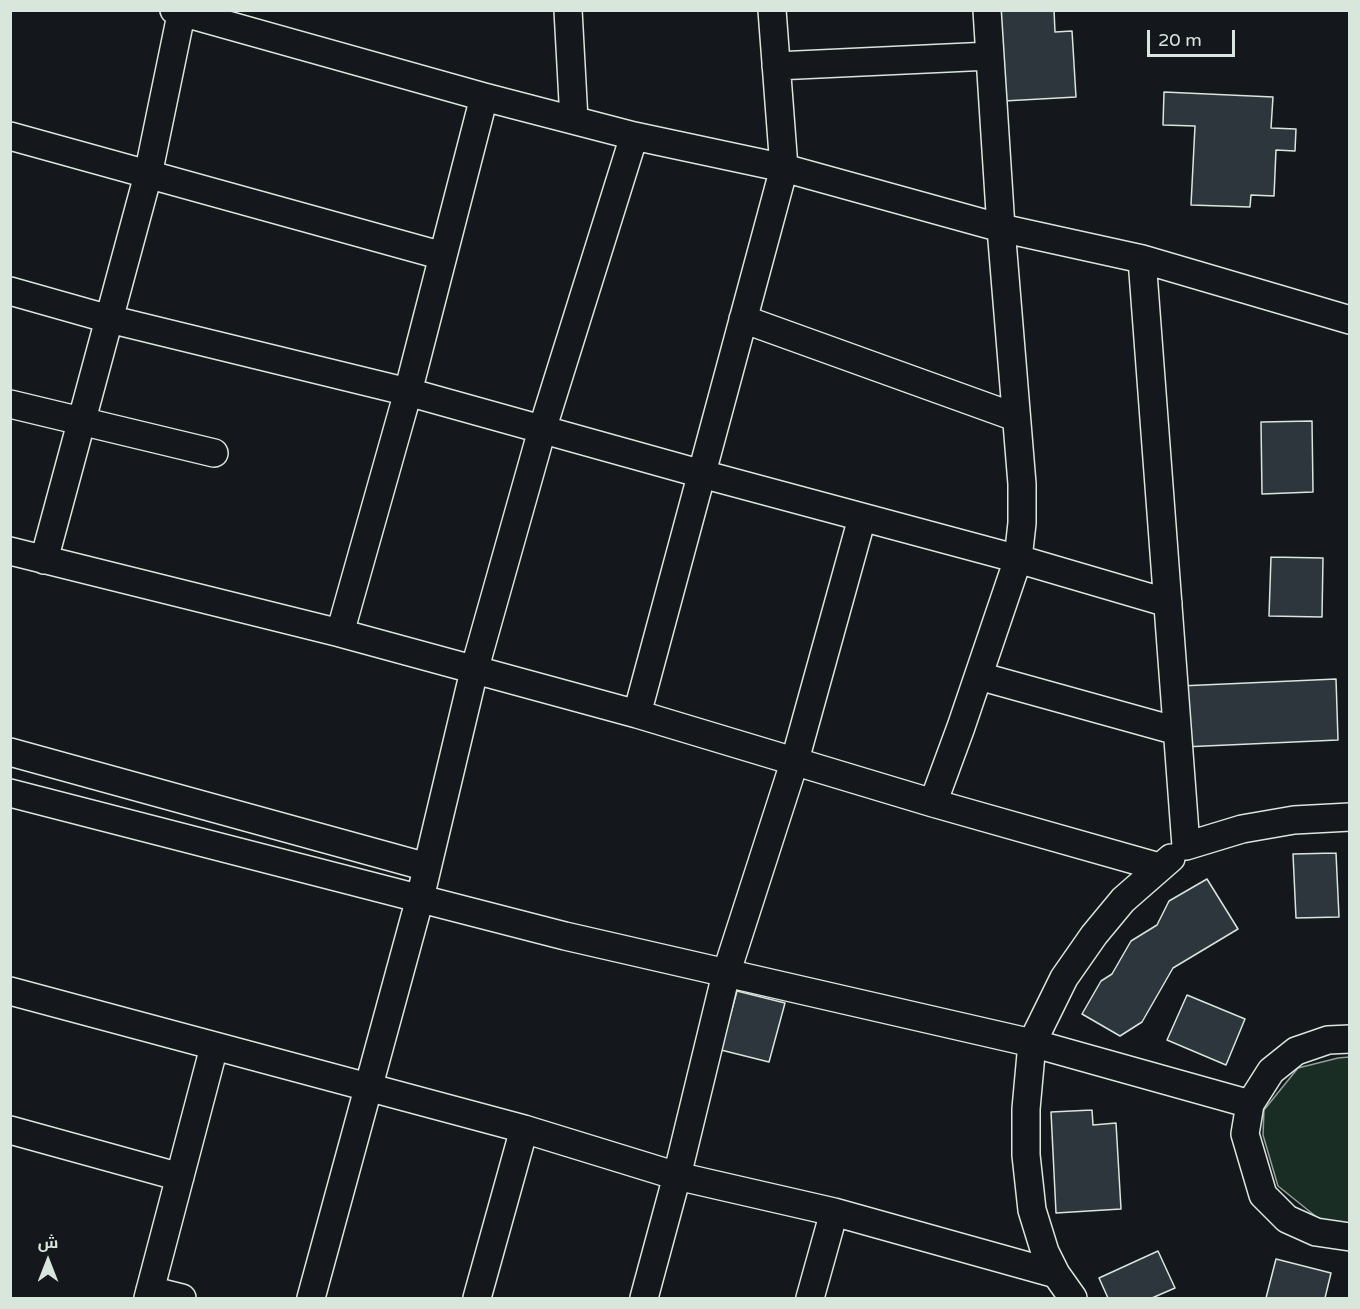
<!DOCTYPE html>
<html>
<head>
<meta charset="utf-8">
<style>
	body { margin:0 }
	#map { position:relative; width:1360px; height:1309px; overflow:hidden; background:#14181c; font-family:"Varela Round",Cairo,sans-serif }
	canvas { display:block }
	.frame { position:absolute; inset:0; border:12px solid #d8e6dc; pointer-events:none }
	.north { position:absolute; left:18px; top:1231px; width:60px; height:60px; -webkit-text-stroke:4px #14181c; paint-order:stroke; rotate:0deg; font-size:16px; font-weight:700; line-height:24px; text-align:center; color:#d8e6dc }
	.north::after { content:''; display:block; margin:auto; width:21px; height:27px; background:#d8e6dc; clip-path:polygon(50% 0,100% 100%,50% 72%,0 100%) }
	.scale { position:absolute; left:1147px; top:30px; width:88px; height:27px; box-sizing:border-box; border:3px solid #d8e6dc; border-top:0; padding-left:8px; font-size:18px; line-height:21px; white-space:nowrap; color:#d8e6dc; -webkit-text-stroke:4px #14181c; paint-order:stroke }
</style>
</head>
<body>
<div id="map">
<canvas width="1360" height="1309"></canvas>
<div class="frame"></div>
<div class="north">ش</div>
<div class="scale">20 m</div>
</div>
<script>
const ctx = document.querySelector('canvas').getContext('2d');
ctx.lineJoin = 'round';
function fillPath(path, color) {
  ctx.fillStyle = color;
  ctx.fill(path, 'evenodd');
}
function shape(rows) {
  const path = new Path2D();
  for (const r of rows) {
    path.moveTo(r[0], r[1]);
    for (let i = 2; i < r.length; i += 2) path.lineTo(r[i], r[i + 1]);
  }
  return path;
}
function stroke(path, color, width, dash) {
  ctx.strokeStyle = color;
  ctx.lineWidth = width;
  ctx.lineCap = dash ? 'butt' : 'round';
  ctx.setLineDash(dash || []);
  ctx.stroke(path);
}
const green = shape([
	[1349,1057,1349,1226,1348,1226,1319,1219,1278,1186,1263,1135,1264,1110,1298,1068,1338,1058,1349,1057]
]);
const building = shape([
	[1000,10,1054,10,1055,32,1072,31,1076,97,1004,101,1000,10],
	[1164,92,1273,97,1271,128,1296,129,1295,151,1276,150,1274,196,1251,195,1250,207,1191,205,1195,126,1163,125,1164,92],
	[1312,421,1313,492,1262,494,1261,422,1312,421],
	[1271,557,1323,558,1322,617,1269,616,1271,557],
	[1336,679,1338,740,1183,747,1180,686,1336,679],
	[1336,853,1339,917,1296,918,1293,854,1336,853],
	[1207,879,1238,929,1173,968,1142,1022,1120,1036,1082,1014,1101,981,1112,974,1131,941,1157,925,1169,901,1207,879],
	[737,991,785,1003,769,1062,721,1050,737,991],
	[1187,995,1245,1019,1226,1065,1167,1040,1187,995],
	[1092,1110,1093,1125,1116,1123,1121,1209,1056,1213,1051,1112,1092,1110],
	[1158,1251,1175,1288,1152,1298,1108,1298,1099,1278,1158,1251],
	[1276,1259,1331,1273,1325,1298,1266,1298,1276,1259]
]);
const street = shape([
	[174,10,484,97,634,136,784,168,1001,228,1142,259,1350,320],
	[568,10,574,120],
	[776,66,990,56],
	[10,136,443,256],
	[1142,259,1186,846,1242,829,1294,820,1350,817],
	[10,291,109,319,408,392,702,474,1018,559,1168,603],
	[743,319,1015,417],
	[10,404,214,453],
	[10,551,340,633,637,714,933,803,1159,867],
	[44,560,148,175,182,10],
	[340,633,408,392,484,97],
	[979,676,1177,731],
	[637,714,784,168,772,10],
	[10,752,427,867],
	[10,793,565,936,1032,1043,1250,1104],
	[933,803,961,727,1018,559,1022,523,1022,484,1001,228,987,10],
	[10,991,524,1129,677,1176,834,1212,1056,1274],
	[1350,1039,1328,1040,1296,1051,1271,1071,1250,1104,1245,1134,1263,1195,1287,1219,1316,1232,1350,1237],
	[10,1130,180,1177],
	[150,1290,182,1298],
	[148,1298,214,1047],
	[311,1298,420,898,474,671,542,430,634,136],
	[477,1298,524,1129],
	[644,1298,677,1176,726,974,795,760,862,518],
	[810,1298,834,1212],
	[1073,1298,1056,1274,1045,1252,1032,1210,1026,1155,1026,1109,1032,1043,1064,978,1094,935,1123,900,1171,858]
]);
fillPath(green, '#1a2d24');
stroke(green, '#939e99', 1.5);
fillPath(building, '#2c363c');
stroke(building, '#d8e6dc', 1.5);
stroke(street, '#d8e6dc', 30);
stroke(street, '#14181c', 27);
</script>
</body>
</html>
